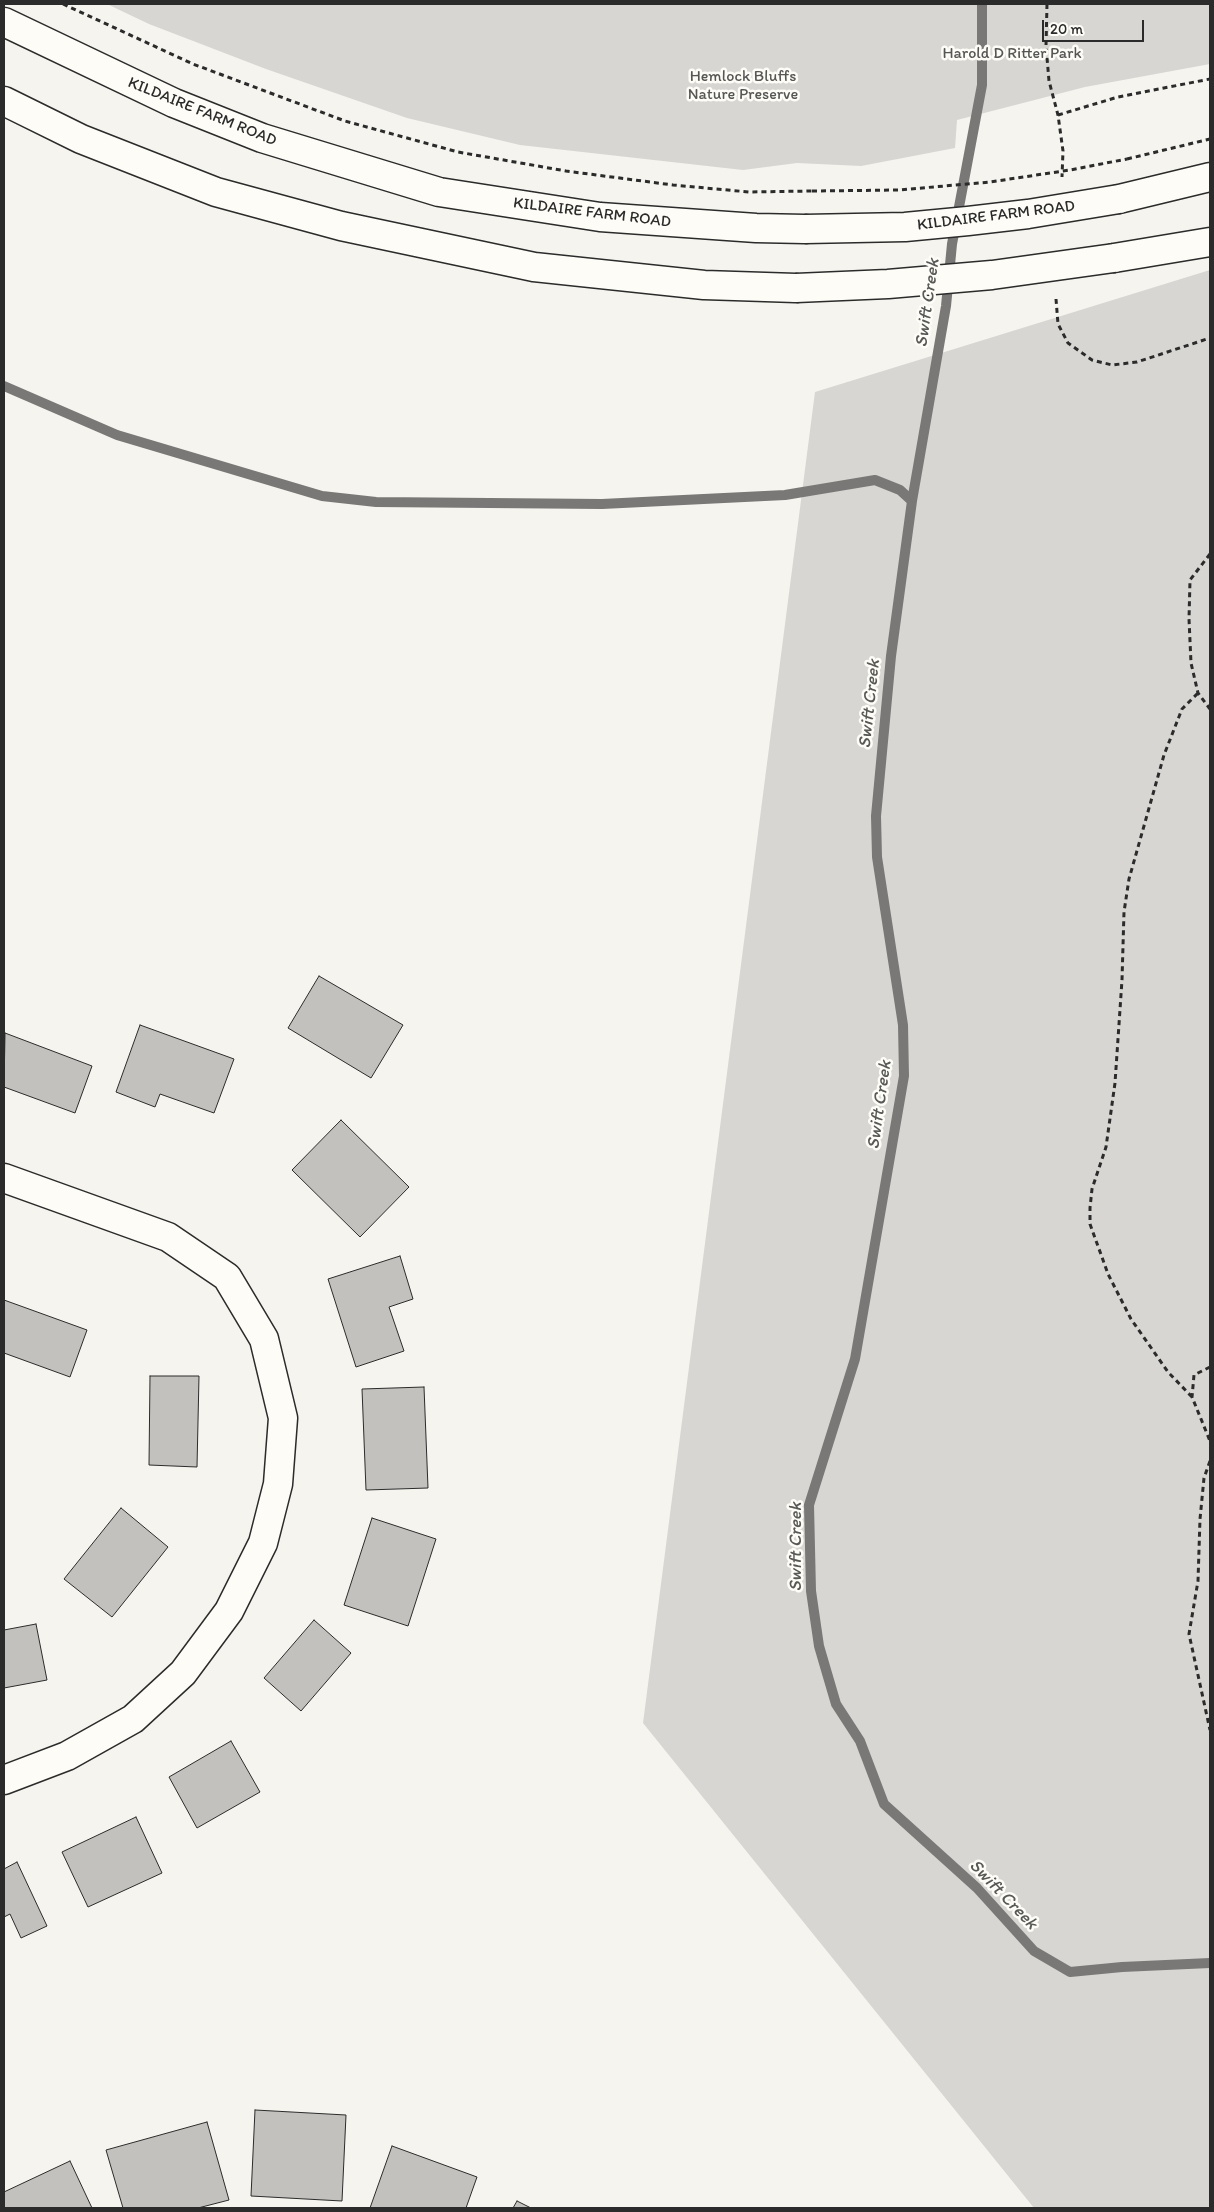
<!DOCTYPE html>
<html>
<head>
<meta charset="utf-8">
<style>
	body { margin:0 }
	#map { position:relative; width:1214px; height:2212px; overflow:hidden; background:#f5f4ef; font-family:Itim,sans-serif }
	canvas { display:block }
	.frame { position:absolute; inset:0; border:5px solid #2b2b2b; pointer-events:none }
	.scale { position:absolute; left:1042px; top:20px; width:102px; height:22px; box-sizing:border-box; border:2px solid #2b2b2b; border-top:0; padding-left:6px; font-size:15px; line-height:18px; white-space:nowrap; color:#2b2b2b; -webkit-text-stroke:4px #fdfcf7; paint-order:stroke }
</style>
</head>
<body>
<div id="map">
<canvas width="1214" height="2212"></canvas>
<div class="frame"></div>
<div class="scale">20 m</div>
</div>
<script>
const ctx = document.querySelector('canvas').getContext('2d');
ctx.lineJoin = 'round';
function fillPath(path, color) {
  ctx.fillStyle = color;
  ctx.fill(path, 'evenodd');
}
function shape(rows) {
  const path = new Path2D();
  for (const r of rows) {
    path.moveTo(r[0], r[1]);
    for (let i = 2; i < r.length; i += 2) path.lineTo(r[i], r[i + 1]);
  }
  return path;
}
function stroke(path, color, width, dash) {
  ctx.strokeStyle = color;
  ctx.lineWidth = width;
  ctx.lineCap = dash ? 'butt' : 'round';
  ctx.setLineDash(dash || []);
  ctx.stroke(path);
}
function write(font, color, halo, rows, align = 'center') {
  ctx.font = font + ' Itim,sans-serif';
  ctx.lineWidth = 5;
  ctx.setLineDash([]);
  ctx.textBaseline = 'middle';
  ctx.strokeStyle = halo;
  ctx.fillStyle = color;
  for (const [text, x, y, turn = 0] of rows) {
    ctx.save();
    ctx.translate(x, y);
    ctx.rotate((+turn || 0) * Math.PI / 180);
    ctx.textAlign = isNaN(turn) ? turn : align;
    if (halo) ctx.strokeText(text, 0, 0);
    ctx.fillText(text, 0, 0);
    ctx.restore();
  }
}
const green = shape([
	[107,4,1210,4,1210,64,1085,87,957,120,955,148,861,166,797,163,743,170,520,145,407,118,266,69,149,24],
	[1210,270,1210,2208,1034,2208,643,1723,815,392]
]);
const stream = shape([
	[982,4,982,85,952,244,946,306,912,501,891,656,876,816,877,857,903,1025,904,1076,855,1359,809,1505,811,1591,819,1646,836,1704,860,1741,884,1804,977,1888,1034,1951,1070,1972,1122,1967,1210,1963],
	[4,386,117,435,322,496,376,502,602,504,785,495,875,480,900,490,912,501]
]);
const building = shape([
	[319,976,403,1025,371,1078,288,1028,319,976],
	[140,1025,234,1059,214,1113,160,1094,155,1107,116,1092,140,1025],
	[5,1033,92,1066,75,1113,4,1087,5,1033],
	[341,1120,409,1187,360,1237,292,1170,341,1120],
	[400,1256,413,1299,389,1307,404,1351,356,1367,328,1279,400,1256],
	[4,1300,87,1330,70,1377,4,1353,4,1300],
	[150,1376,199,1376,197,1467,149,1465,150,1376],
	[424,1387,428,1488,366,1490,362,1389,424,1387],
	[121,1508,168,1547,112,1617,64,1579,121,1508],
	[372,1518,436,1539,408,1626,344,1605,372,1518],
	[314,1620,351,1653,301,1711,264,1678,314,1620],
	[36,1624,47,1680,4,1688,4,1630,36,1624],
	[231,1741,260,1792,197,1828,169,1777,231,1741],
	[136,1817,162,1873,88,1907,62,1852,136,1817],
	[17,1862,47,1926,21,1938,10,1914,4,1917,4,1869,17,1862],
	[255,2110,346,2115,342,2201,251,2196,255,2110],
	[207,2122,229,2200,198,2208,123,2208,106,2150,207,2122],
	[392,2146,477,2177,466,2208,370,2208,392,2146],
	[70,2161,92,2208,4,2208,4,2192,70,2161],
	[517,2201,531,2208,513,2208,517,2201]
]);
const path = shape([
	[63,4,193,64,345,121,458,152,566,171,673,185,749,192,812,191],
	[1047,4,1046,46,1049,81,1058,115,1063,151,1062,177],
	[1058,115,1118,97,1210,79],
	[1127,159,1210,139],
	[1056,299,1058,324,1068,343,1092,360,1112,365,1137,362,1210,338],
	[1210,554,1190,580,1189,619,1191,663,1198,693,1210,709],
	[1210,1367,1194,1375,1192,1397,1210,1441],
	[1192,1397,1168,1372,1131,1319,1108,1274,1090,1224,1090,1208,1092,1189,1106,1147,1115,1083,1122,980,1124,912,1129,879,1164,755,1182,709,1198,693],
	[1210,1461,1204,1478,1200,1519,1198,1581,1189,1634,1210,1730]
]);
const street = shape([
	[4,1178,168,1237,227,1277,264,1339,283,1418,278,1484,263,1543,229,1611,183,1673,133,1719,67,1756,4,1780]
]);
const secondary = shape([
	[4,22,174,103,262,138,439,192,600,217,756,228,805,229],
	[4,101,81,139,216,192,341,226,534,267,704,285,796,288],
	[1119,199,1210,177],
	[1114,258,1210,242]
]);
const pathBridge = shape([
	[812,191,899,190,990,182,1070,170,1127,159]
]);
const secondaryBridge = shape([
	[805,229,905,227,968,221,1028,214,1119,199],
	[796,288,888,284,992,275,1114,258]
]);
const parkNames = [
	["Harold D Ritter Park",1012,54],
	["Hemlock Bluffs",743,77],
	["Nature Preserve",743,95]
];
const streetNames = [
	["KILDAIRE FARM ROAD",202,112,22],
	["KILDAIRE FARM ROAD",592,213,7],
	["KILDAIRE FARM ROAD",996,216,-7]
];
const waterNames = [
	["Swift Creek",928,303,-82],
	["Swift Creek",870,704,-84],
	["Swift Creek",880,1105,-82],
	["Swift Creek",796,1547,-90],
	["Swift Creek",1003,1895,46]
];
fillPath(green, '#d7d6d2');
stroke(stream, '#797877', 10);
fillPath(building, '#c2c1be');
stroke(building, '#2b2b2b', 1);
stroke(street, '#2b2b2b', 31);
stroke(secondary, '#2b2b2b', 31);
stroke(path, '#2b2b2b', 3, [5, 4]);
stroke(street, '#fdfcf7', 28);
stroke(secondary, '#fdfcf7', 28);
stroke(secondaryBridge, '#2b2b2b', 31, []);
stroke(pathBridge, '#2b2b2b', 3, [5, 4]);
stroke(secondaryBridge, '#fdfcf7', 28);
write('16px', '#565655', '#fdfcf7', parkNames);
write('16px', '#2b2b2b', '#fdfcf7', streetNames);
write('italic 18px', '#585857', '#fdfcf7', waterNames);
</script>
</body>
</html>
